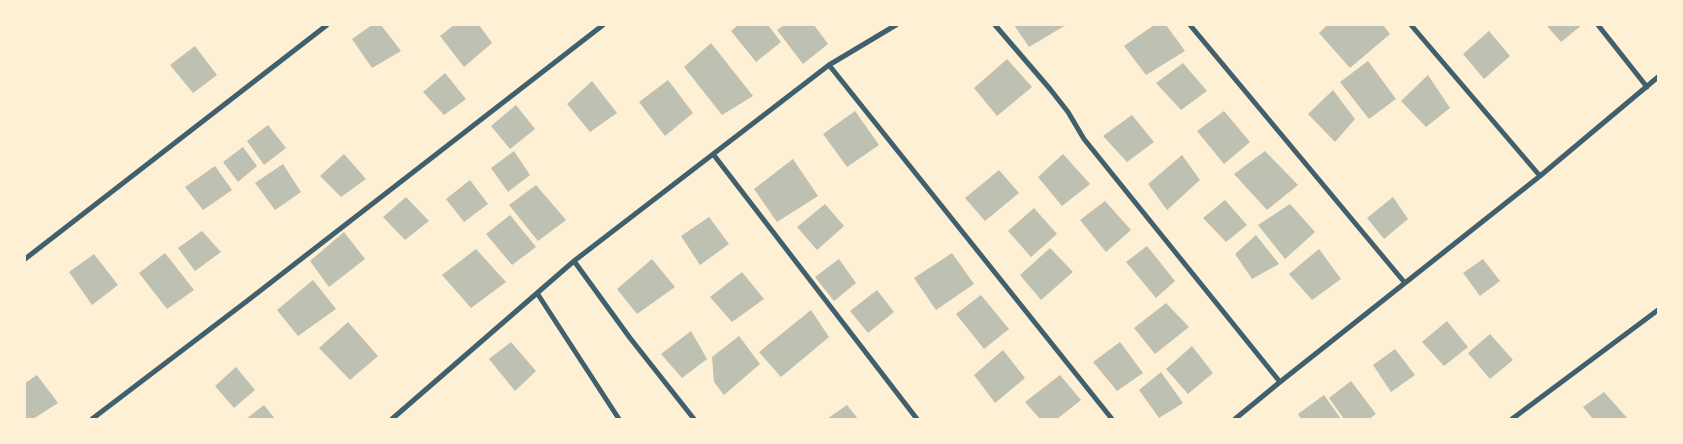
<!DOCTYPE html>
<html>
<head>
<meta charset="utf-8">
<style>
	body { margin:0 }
	#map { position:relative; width:1683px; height:444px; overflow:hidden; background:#fdf0d5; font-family:"Fira Sans Condensed",sans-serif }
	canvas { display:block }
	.frame { position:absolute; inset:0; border:26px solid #fdf0d5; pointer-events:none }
</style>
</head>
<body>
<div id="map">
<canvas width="1683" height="444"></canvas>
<div class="frame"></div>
</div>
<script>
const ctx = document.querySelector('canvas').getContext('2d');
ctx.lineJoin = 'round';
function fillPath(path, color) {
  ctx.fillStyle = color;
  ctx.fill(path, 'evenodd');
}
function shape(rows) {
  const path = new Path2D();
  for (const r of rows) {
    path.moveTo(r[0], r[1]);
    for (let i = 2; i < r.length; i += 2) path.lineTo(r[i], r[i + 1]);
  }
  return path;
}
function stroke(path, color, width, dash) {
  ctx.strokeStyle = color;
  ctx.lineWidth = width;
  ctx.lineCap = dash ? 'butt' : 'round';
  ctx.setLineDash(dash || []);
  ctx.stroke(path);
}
const building = shape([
	[372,25,381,25,401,51,372,68,352,39],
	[454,25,479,25,492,43,464,67,440,36],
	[738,25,768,25,781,42,756,62,731,31],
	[784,25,814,25,828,44,803,64,777,30],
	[1014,25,1066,25,1029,47],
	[1154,25,1166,25,1185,51,1146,75,1124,46],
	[1327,25,1383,25,1390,34,1350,68,1319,33],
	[1546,25,1582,25,1561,42],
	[1489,31,1510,56,1484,79,1463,54],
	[711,43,753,96,722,115,684,67],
	[195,46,217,75,193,93,170,65],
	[1007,59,1032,87,997,116,974,88],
	[1368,61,1396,99,1369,119,1340,82],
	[1183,63,1207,91,1181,110,1156,83],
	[445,73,466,99,444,115,423,92],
	[1428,75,1450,108,1426,127,1401,101],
	[668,80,693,113,665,136,639,102],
	[592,81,617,113,590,132,567,104],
	[1333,90,1355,119,1335,142,1308,114],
	[516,105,535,129,510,149,491,126],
	[855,111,879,145,847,167,823,134],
	[1224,111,1250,142,1224,164,1197,131],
	[1132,115,1154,142,1127,162,1103,136],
	[268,125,286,148,264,165,247,141],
	[243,147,257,166,238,182,223,162],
	[514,151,530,175,508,192,491,168],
	[1265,151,1298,185,1267,210,1234,174],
	[344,154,366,179,341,197,320,176],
	[1063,154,1090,184,1062,206,1038,177],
	[1182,155,1200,180,1167,210,1148,184],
	[793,159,818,196,777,222,754,189],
	[283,164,301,192,275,210,255,183],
	[215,166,232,190,203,210,185,187],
	[999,170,1019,193,985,221,965,198],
	[470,180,488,204,464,222,446,199],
	[536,185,566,220,538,241,509,205],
	[406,197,429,221,405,240,383,217],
	[1393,197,1408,219,1384,239,1367,218],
	[1225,200,1247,225,1226,242,1203,218],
	[1105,201,1131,230,1106,252,1080,220],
	[825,204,844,226,817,250,797,227],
	[1290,204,1315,232,1285,259,1258,225],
	[1034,208,1057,234,1031,257,1008,231],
	[510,215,536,247,512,265,486,234],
	[709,217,729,244,700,265,681,236],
	[202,231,221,252,195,271,178,248],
	[344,232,365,259,329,287,310,261],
	[1256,235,1279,264,1252,279,1235,254],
	[1147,246,1175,281,1156,298,1126,262],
	[1050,248,1073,272,1041,300,1020,275],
	[476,249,506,282,471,308,442,275],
	[1319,249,1341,279,1312,300,1289,274],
	[165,253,194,290,167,309,139,273],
	[952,253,974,284,936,310,914,278],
	[94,254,118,285,92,305,69,272],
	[652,259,675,287,637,314,617,289],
	[839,259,856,283,834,301,815,277],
	[1483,259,1500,281,1480,296,1463,273],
	[742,272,764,299,732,322,710,297],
	[313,280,336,309,298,336,277,310],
	[877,290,894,312,868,333,850,311],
	[981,295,1009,329,984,349,956,314],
	[1166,303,1189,327,1155,354,1134,328],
	[811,310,829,337,781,377,759,352],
	[1447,321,1468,347,1444,366,1422,342],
	[348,322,378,356,350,380,319,348],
	[691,331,707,359,682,378,661,354],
	[1490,334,1513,360,1490,379,1468,353],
	[739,336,760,364,724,395,714,382,712,357],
	[511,342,536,371,515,391,489,359],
	[1120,342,1143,373,1117,391,1093,362],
	[1192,346,1213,373,1188,394,1166,369],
	[1395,349,1415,375,1391,392,1373,365],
	[1003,350,1025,378,995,403,974,375],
	[236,367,255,390,234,408,215,386],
	[1161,372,1183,403,1159,418,1139,390],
	[37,375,58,403,33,419,25,419,25,383],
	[1060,375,1081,400,1057,419,1040,419,1025,402],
	[1351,381,1376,414,1369,419,1344,419,1329,398],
	[1604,392,1628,419,1593,419,1583,407],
	[1324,395,1341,419,1301,419,1298,414],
	[264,405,275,419,246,419],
	[847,405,858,419,827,419]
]);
const minor = shape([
	[995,25,1050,89,1068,112,1084,139,1280,382],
	[1190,25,1405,283],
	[1411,25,1540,176],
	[1598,25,1647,87],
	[829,65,1112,419],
	[713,154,917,419],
	[25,259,327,25],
	[574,261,630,338,694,419],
	[537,293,619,419],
	[92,419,247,301,603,25],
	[392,419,574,261,829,65,896,25],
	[1235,419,1280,382,1540,176,1658,77],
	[1512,419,1658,310]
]);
fillPath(building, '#bec0b2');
stroke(minor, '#3f606c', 5);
</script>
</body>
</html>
